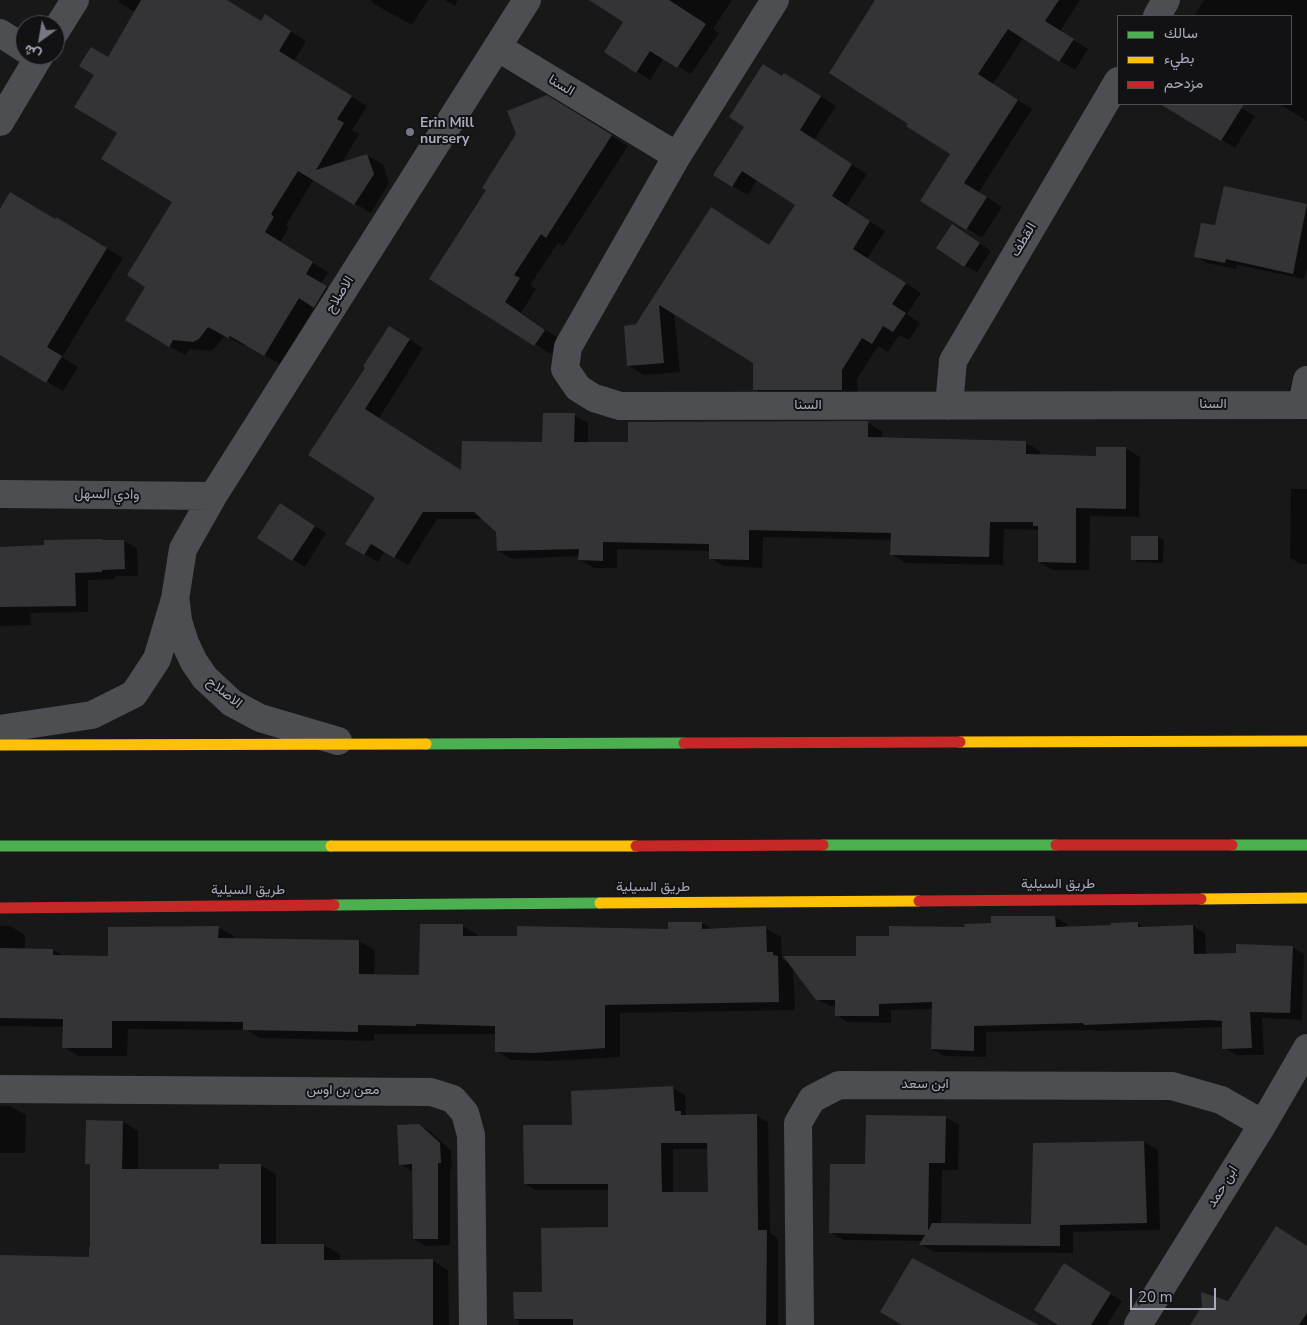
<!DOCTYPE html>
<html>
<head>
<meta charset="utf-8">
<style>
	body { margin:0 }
	#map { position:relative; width:1307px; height:1325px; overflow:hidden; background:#181818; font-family:"Nunito Sans",Vazirmatn,sans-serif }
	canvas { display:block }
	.legend { position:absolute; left:1117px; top:15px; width:175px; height:90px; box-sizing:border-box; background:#121214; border:1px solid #4e4f56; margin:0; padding:6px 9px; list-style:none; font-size:15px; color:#a8abba }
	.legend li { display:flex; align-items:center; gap:10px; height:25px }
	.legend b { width:25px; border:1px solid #4e4f56 }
	.north { position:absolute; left:15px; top:15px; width:50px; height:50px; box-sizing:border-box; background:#121214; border:1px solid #4e4f56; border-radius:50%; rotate:212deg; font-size:14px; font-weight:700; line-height:20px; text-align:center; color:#a8abba }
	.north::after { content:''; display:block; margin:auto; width:18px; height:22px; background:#767881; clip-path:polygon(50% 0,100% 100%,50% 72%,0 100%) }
	.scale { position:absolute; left:1130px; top:1288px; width:86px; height:22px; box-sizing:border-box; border:2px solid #a8abba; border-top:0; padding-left:6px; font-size:15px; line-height:18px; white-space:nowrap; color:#a8abba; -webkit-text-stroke:4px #121214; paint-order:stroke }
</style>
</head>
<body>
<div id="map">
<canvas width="1307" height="1325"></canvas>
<ul class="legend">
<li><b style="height:6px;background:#4caf50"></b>سالك</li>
<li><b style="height:6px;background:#ffc107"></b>بطيء</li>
<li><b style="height:6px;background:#c62828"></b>مزدحم</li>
</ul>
<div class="north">ش</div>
<div class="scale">20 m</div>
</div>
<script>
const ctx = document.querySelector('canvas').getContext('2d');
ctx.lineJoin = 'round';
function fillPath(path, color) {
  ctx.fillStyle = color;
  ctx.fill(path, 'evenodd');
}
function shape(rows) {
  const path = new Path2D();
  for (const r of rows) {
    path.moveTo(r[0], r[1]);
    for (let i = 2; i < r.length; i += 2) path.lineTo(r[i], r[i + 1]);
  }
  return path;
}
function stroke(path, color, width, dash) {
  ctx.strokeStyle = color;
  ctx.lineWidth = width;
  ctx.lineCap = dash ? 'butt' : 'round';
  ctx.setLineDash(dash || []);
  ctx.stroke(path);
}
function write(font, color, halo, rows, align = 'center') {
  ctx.font = font + ' "Nunito Sans",Vazirmatn,sans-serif';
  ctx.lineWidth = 4;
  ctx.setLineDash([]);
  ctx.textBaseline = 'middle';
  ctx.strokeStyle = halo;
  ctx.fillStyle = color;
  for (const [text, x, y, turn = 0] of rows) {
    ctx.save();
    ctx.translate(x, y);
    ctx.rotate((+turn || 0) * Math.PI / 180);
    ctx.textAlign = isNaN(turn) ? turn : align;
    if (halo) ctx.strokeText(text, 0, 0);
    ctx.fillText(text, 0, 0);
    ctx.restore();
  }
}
const shadow = shape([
	[119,0,226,0,262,22,281,25,306,41,294,61,367,106,352,130,359,134,342,163,367,155,383,164,389,183,371,213,314,179,286,225,289,227,280,242,328,272,321,284,343,296,330,316,315,307,280,364,246,344,244,346,225,335,215,348,210,351,190,349,185,355,169,346,147,286,174,201,118,133,108,58,135,12,118,2],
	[370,0,428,0,412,25,372,3,373,2],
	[445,0,458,0,455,6],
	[591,0,732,0,713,29,719,33,691,74,664,58,650,80,606,52,625,22],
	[877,0,1080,0,1060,31,1088,49,1075,70,1023,38,993,84,1032,109,979,192,1002,207,982,238,922,200,952,154,910,123],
	[1204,0,1307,0,1307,121,1279,104,1291,104,1291,16,1194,16],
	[783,77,800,83,836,106,814,140,867,174,846,206,885,231,867,259,921,293,907,314,920,323,909,340,899,335,888,352,878,346,857,379,858,398,770,398,754,389,754,363,674,313,680,372,644,375,629,366,636,326,711,209,770,246,796,205,757,180,748,195,732,186],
	[1163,104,1235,104,1255,116,1235,148],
	[564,107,628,146,563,246,558,243,530,285,536,289,521,313,561,340,551,354,431,279],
	[1225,188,1307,205,1307,267,1304,279,1237,265,1236,269,1207,263,1196,256,1216,227],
	[0,212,56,220,73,228,123,258,62,357,78,367,63,391,0,354],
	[965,233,991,251,977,272,965,266],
	[404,336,423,348,379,418,462,472,543,444,574,415,588,423,588,443,629,444,868,423,882,431,882,439,1026,443,1040,451,1040,456,1098,457,1126,449,1140,457,1139,517,1090,516,1089,570,1053,570,1039,562,1040,530,1004,529,1003,565,906,563,891,554,892,540,763,537,762,568,724,566,710,558,710,551,617,549,617,568,594,568,580,560,580,556,512,559,498,551,498,532,484,519,437,519,408,565,385,551,378,562,364,554,377,498,310,455],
	[1291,489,1307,489,1307,564,1301,564,1290,558],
	[292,511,326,533,305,567,259,538],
	[1132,537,1158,537,1164,540,1163,563,1138,562,1132,559],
	[45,541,124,541,137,548,138,576,115,576,115,579,88,580,88,612,30,613,31,625,0,626,0,548,45,547],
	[1055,917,1067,924,1067,928,1112,926,1137,923,1146,928,1193,926,1205,933,1206,955,1237,954,1292,947,1304,954,1302,1020,1262,1018,1264,1055,1236,1055,1224,1048,1223,1027,1222,1027,1097,1031,1094,1030,986,1032,986,1057,945,1056,932,1049,933,1009,891,1010,891,1023,848,1022,836,1015,836,1006,830,1006,817,999,793,967,795,1010,620,1013,620,1057,550,1061,511,1060,496,1051,496,1034,374,1034,374,1041,260,1038,247,1030,128,1029,127,1056,79,1056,63,1047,64,1027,0,1026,0,926,10,926,25,935,25,950,53,950,65,957,109,958,218,927,234,936,234,940,359,941,375,950,374,976,421,977,463,926,478,935,478,937,518,938,669,930,702,923,713,929,765,928,781,937,782,959,791,964,857,957,890,937],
	[673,1088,685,1095,686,1115,756,1116,768,1122,770,1233,778,1238,778,1325,519,1325,519,1321,515,1319,610,1228,609,1190,536,1190,525,1184,573,1126],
	[673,1149,708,1149,709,1193,673,1193],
	[0,1106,10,1106,26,1115,25,1153,0,1153],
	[945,1117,959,1125,958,1170,942,1170,941,1224,1032,1225,1034,1144,1144,1142,1158,1150,1160,1230,1073,1232,1073,1253,934,1252,921,1244,923,1241,844,1240,830,1232,866,1165],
	[123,1122,138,1131,138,1170,220,1170,260,1165,276,1174,276,1246,324,1245,340,1254,340,1261,433,1261,448,1270,449,1325,0,1325,0,1256,90,1258,91,1165,87,1163],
	[419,1125,431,1132,451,1151,452,1169,450,1169,450,1245,426,1246,414,1239,412,1171,400,1164],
	[1307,1247,1307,1325,1191,1325,1229,1303],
	[1076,1272,1122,1301,1107,1325,1060,1325]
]);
const building = shape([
	[141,0,227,0,261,21,265,14,291,31,279,51,352,96,337,119,344,123,316,170,367,154,374,174,354,205,298,171,271,214,274,217,265,232,313,262,306,274,327,286,314,308,299,298,264,356,230,336,228,338,208,327,199,339,193,342,173,340,169,347,125,320,145,287,127,275,172,202,101,159,117,133,74,107,94,75,79,66,91,47,108,57],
	[589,0,669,0,706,24,677,68,650,51,636,73,604,52,623,22],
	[875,0,1059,0,1045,21,1074,39,1059,62,1008,29,978,74,1018,100,964,183,987,197,966,230,920,201,950,154,906,126,908,124,829,73],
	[763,64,782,76,784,73,821,96,800,130,852,164,832,196,870,221,853,249,906,283,892,304,906,313,893,332,883,326,872,344,862,338,842,370,842,390,753,390,753,363,659,305,664,363,627,366,624,326,636,324,711,207,769,245,795,205,742,171,732,187,713,175,744,127,729,117],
	[547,95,612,135,546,238,541,234,514,275,520,278,505,302,545,330,534,346,429,279,486,190,482,188,516,134,507,111],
	[1160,104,1244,104,1221,141],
	[1224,186,1307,204,1293,274,1226,259,1225,263,1194,257,1201,223,1215,225],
	[10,192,55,219,56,217,107,248,47,347,62,356,46,383,0,355,0,209],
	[952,224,980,243,964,267,936,248],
	[389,326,410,339,365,409,461,470,462,441,542,442,543,413,575,413,574,442,628,442,628,422,868,421,868,437,1026,441,1026,454,1096,456,1096,447,1126,447,1126,509,1076,508,1076,563,1038,562,1038,526,1033,526,1033,522,990,522,989,557,890,555,891,533,749,530,749,560,709,559,709,544,603,542,603,561,578,560,579,549,497,551,496,532,474,512,423,512,394,558,371,544,364,555,345,544,375,498,308,455,365,368,363,366],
	[280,503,315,526,292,561,257,538],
	[1131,536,1158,536,1158,560,1131,560],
	[102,539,102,540,124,540,125,569,102,570,102,572,75,573,76,606,0,607,0,547,44,545,44,540],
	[991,916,1055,916,1056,927,1111,925,1111,923,1138,922,1138,927,1193,925,1194,954,1236,953,1236,944,1293,946,1290,1013,1250,1012,1252,1048,1222,1049,1222,1021,1209,1020,1084,1025,1083,1023,974,1026,974,1051,931,1049,932,1002,879,1004,879,1016,835,1016,835,1000,816,1000,783,956,856,956,856,936,889,936,889,926,965,927,964,924,991,923],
	[668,922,702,922,702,929,766,926,767,952,773,952,773,955,778,956,779,1002,605,1005,605,1048,534,1053,495,1052,495,1026,416,1024,416,1026,358,1025,358,1032,243,1030,243,1022,151,1021,112,1021,112,1048,62,1048,63,1019,0,1018,0,948,53,949,53,955,108,956,108,927,219,926,218,938,359,940,359,974,419,975,420,924,463,924,463,936,517,936,517,926,668,929],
	[673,1086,675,1111,681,1111,681,1115,757,1114,758,1230,767,1230,766,1325,573,1325,573,1319,514,1319,513,1292,542,1292,541,1228,608,1227,608,1184,524,1184,523,1125,572,1125,571,1091],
	[661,1143,707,1143,708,1192,662,1192],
	[866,1115,946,1116,945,1163,929,1163,928,1231,932,1223,1031,1224,1033,1143,1144,1141,1147,1223,1060,1225,1060,1246,919,1245,925,1235,829,1233,830,1164,865,1164],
	[86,1120,123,1121,122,1169,219,1169,219,1164,261,1164,261,1244,324,1244,324,1260,433,1259,433,1325,0,1325,0,1255,89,1257,89,1247,90,1247,90,1164,85,1164],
	[419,1124,440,1143,441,1163,438,1163,438,1239,413,1239,412,1164,399,1165,397,1125],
	[1276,1226,1307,1246,1307,1313,1299,1325,1190,1325,1202,1306,1201,1292,1228,1301],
	[912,1258,1039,1325,902,1325,880,1312],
	[1064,1263,1111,1293,1091,1325,1058,1325,1034,1310]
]);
const street = shape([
	[775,0,677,156,568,347,565,369,578,388,594,398,620,406,1307,405],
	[1157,16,1166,0],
	[55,32,75,0],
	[0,33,25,49],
	[497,47,677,156],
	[0,122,40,55],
	[1302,405,1307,380],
	[949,406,953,361,1118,81],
	[0,494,213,496],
	[176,603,178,621,185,643,194,662,205,678,232,703,260,718,338,741],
	[0,729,92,715,134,694,157,659,175,599,183,549,213,496,527,0],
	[0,1089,431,1092,453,1099,465,1113,471,1135,473,1325],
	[800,1325,798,1123,812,1099,839,1085,1172,1086,1221,1100,1263,1124],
	[1138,1325,1263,1124,1307,1048]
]);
const fast = shape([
	[426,744,684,743],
	[823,845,1056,845],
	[1232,845,1307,845],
	[0,846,331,846],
	[334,905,600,903]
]);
const slow = shape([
	[960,742,1307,741],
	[0,745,426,744],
	[331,846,636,846],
	[1201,899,1307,898],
	[600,903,919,901]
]);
const jam = shape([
	[684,743,960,742],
	[1056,845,1232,845],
	[636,846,823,845],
	[919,901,1201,899],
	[0,908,334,905]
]);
const markers = [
	[410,132,5,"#767881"]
];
const streetNames = [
	["السنا",561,86,31],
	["القطف",1024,240,-59],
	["الاصلاح",340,295,-58],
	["السنا",1213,405],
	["السنا",808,406],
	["وادي السهل",107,495,1],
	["الاصلاح",224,693,39],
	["طريق السيلية",1058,885],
	["طريق السيلية",653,888],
	["طريق السيلية",248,891],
	["ابن سعد",925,1085],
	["معن بن اوس",343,1091],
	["ابن حمد",1223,1187,-58]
];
const poiNames = [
	["Erin Mill",420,124],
	["nursery",420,140]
];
fillPath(shadow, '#0007');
fillPath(building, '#343436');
stroke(street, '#4d4e52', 28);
stroke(fast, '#4caf50', 11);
stroke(slow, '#ffc107', 11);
stroke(jam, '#c62828', 11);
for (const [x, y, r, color] of markers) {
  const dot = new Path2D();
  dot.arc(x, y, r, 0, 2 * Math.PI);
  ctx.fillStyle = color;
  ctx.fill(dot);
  stroke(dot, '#121214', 2);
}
write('14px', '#a8abba', '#121214', streetNames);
write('bold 14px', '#a8abba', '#121214', poiNames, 'left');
</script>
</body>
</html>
